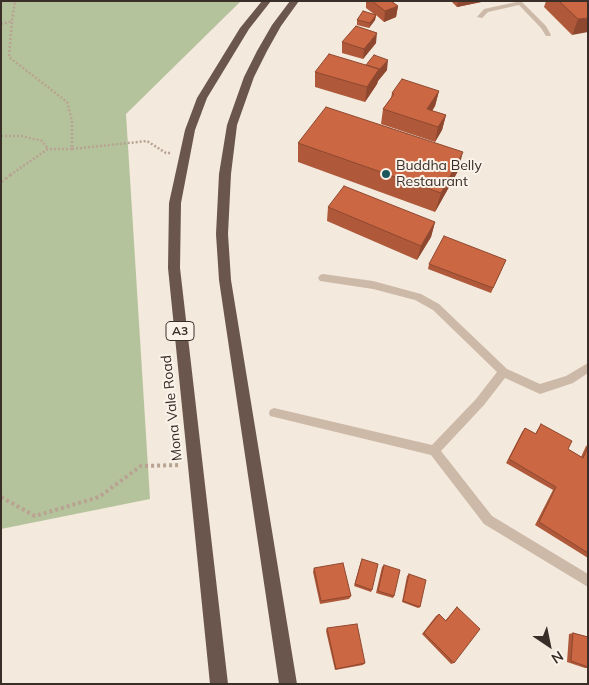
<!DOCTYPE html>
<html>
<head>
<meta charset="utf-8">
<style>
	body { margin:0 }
	#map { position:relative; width:589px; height:685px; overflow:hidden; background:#f3e9dd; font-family:Mulish,sans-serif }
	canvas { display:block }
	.frame { position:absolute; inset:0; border:2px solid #392e28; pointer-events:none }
	.north { position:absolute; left:524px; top:620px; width:50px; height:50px; -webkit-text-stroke:4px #fbf3ea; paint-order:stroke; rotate:146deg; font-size:14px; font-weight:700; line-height:20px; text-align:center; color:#392e28 }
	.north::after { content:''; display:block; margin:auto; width:18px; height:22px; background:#392e28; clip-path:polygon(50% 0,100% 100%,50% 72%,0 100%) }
</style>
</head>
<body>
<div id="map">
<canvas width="589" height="685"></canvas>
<div class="frame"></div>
<div class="north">N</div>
</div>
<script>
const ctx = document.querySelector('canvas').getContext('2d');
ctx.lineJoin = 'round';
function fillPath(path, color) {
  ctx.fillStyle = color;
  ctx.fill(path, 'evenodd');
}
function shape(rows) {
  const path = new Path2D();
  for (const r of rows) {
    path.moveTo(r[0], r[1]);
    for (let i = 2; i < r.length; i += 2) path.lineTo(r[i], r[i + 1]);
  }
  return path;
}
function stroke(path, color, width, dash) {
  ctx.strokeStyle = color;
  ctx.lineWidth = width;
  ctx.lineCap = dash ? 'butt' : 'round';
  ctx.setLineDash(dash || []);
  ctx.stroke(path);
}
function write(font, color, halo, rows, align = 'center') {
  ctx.font = font + ' Mulish,sans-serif';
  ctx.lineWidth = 4;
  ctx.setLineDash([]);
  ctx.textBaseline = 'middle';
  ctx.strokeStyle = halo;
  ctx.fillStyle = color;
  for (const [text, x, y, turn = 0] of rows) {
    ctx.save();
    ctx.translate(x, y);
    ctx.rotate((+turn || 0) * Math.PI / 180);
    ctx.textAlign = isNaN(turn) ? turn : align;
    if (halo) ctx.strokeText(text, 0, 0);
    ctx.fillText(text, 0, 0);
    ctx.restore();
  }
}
const green = shape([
	[1,1,241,1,126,114,150,499,1,529]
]);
const pathFar2 = shape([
	[1,24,12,21,15,1],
	[1,136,22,136,42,141,48,149],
	[72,149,147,141,166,153,172,153],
	[10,175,48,149,72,149,72,121,67,102,9,57,12,21]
]);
const pathFar1 = shape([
	[1,182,12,174]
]);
const path = shape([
	[1,497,35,516,99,497,141,466,180,465]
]);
const service = shape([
	[521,1,546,26,551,35,550,36,546,36,541,28,519,5,488,12,482,18,477,17,484,9,521,1],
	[323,274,373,281,421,294,439,304,507,369,540,384,566,376,588,363,588,373,573,383,540,394,505,378,484,405,441,451,492,516,588,574,588,587,484,524,431,455,270,416,269,413,270,410,274,408,432,445,476,399,497,372,433,310,415,300,373,289,320,281,318,278,320,275,323,274]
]);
const trunk = shape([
	[262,1,271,1,249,29,207,98,195,130,181,203,180,268,228,684,210,684,168,268,169,203,185,130,197,98,240,28,262,1],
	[290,1,299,1,281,26,267,51,254,77,237,125,231,174,228,234,231,280,297,684,279,684,219,280,216,234,219,174,227,125,244,77,257,51,272,25,290,1]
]);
const wall = shape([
	[366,1,391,1,398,6,396,17,384,22,376,15,375,20,369,28,357,25,357,20,374,14,366,8],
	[451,1,486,1,457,7],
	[546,1,588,1,572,35,544,7],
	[342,42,376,43,363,59,342,53],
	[387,70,378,81,377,84,365,102,315,87,315,72],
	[439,91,435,106,432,111,446,115,442,130,435,142,381,124,383,109,391,98,392,93],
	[298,143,458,171,435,212,298,162],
	[328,207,435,222,431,237,417,260,327,221],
	[506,260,491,293,428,269,429,264],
	[541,424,568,449,581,457,586,446,588,445,588,558,535,525,553,490,506,463,522,432,525,428,535,434],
	[361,561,372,590,371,592,354,586],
	[384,565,394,596,393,598,376,593,382,567],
	[314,568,351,596,349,599,320,604,313,572],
	[409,574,420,607,418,608,402,602,407,576],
	[457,607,454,663,451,664,422,634,436,616,439,614,445,621,455,609],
	[327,628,365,663,363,665,335,670,326,631],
	[573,633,588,637,588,668,585,668,567,662,569,634]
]);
const shadedWall = shape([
	[460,1,486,1,457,7,458,2],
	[398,6,396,17,384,22,385,11],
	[376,15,375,20,369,28,370,23],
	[588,18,588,32,572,35,578,19],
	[377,33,376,43,363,59,364,49],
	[388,60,387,70,378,81,377,84,365,102,367,87,379,69],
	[439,91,435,106,425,122,427,109],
	[446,115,442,130,435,142,438,127],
	[463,152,458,171,435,212,441,193],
	[435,222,431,237,417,260,421,246]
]);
const building = shape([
	[372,1,391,1,398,6,385,11,372,1],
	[559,1,588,1,588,18,578,19,559,1],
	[363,11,376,15,370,23,357,20,363,11],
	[356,26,377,33,364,49,342,42,356,26],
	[329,54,379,69,367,87,315,72,329,54],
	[374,55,388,60,379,70,379,69,366,65,374,55],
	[402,79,439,91,427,109,446,115,438,127,383,109,394,94,392,93,402,79],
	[326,107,463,152,441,193,298,143,326,107],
	[344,186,435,222,421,246,328,207,344,186],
	[444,236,506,260,493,288,429,264,444,236],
	[541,424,572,441,568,449,583,458,588,447,588,553,539,522,556,487,509,459,525,428,536,434,541,424],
	[362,559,378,564,372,590,355,584,362,559],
	[343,563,351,596,321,601,314,568,343,563],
	[384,565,400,570,394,596,378,591,384,565],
	[409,574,426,580,420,607,403,601,409,574],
	[457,607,480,629,454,663,424,633,439,614,446,621,457,607],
	[357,624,365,663,336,669,327,628,357,624],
	[573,633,588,637,588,667,571,661,573,633]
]);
const markers = [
	[386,174,5,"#1c575d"]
];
const shields = [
	[180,331,28]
];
const shieldNames = [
	["A3",180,331]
];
const poiNames = [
	["Buddha Belly",396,166],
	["Restaurant",396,182]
];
const streetNames = [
	["Mona Vale Road",172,408,-96]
];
fillPath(green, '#b5c39c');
stroke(pathFar2, '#b8a392', 2.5, [2, 2]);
stroke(pathFar1, '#b8a392', 3, [2.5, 2.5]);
stroke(path, '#b8a392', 4, [3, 3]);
fillPath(service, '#ccb9a8');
fillPath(trunk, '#6a564c');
fillPath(wall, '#af593a');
fillPath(shadedWall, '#8e482f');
fillPath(building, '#cb6743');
stroke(building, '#8e482f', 1);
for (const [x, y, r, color] of markers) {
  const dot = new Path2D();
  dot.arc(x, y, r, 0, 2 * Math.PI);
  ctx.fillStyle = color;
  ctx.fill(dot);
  stroke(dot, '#fbf3ea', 2);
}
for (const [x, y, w] of shields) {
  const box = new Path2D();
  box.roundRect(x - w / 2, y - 9.5, w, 19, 4);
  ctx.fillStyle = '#fbf3ea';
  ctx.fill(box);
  stroke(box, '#392e28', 1);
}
write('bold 12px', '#392e28', null, shieldNames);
write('14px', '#392e28', '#fbf3ea', poiNames, 'left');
write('14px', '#392e28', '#fbf3ea', streetNames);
</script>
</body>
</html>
